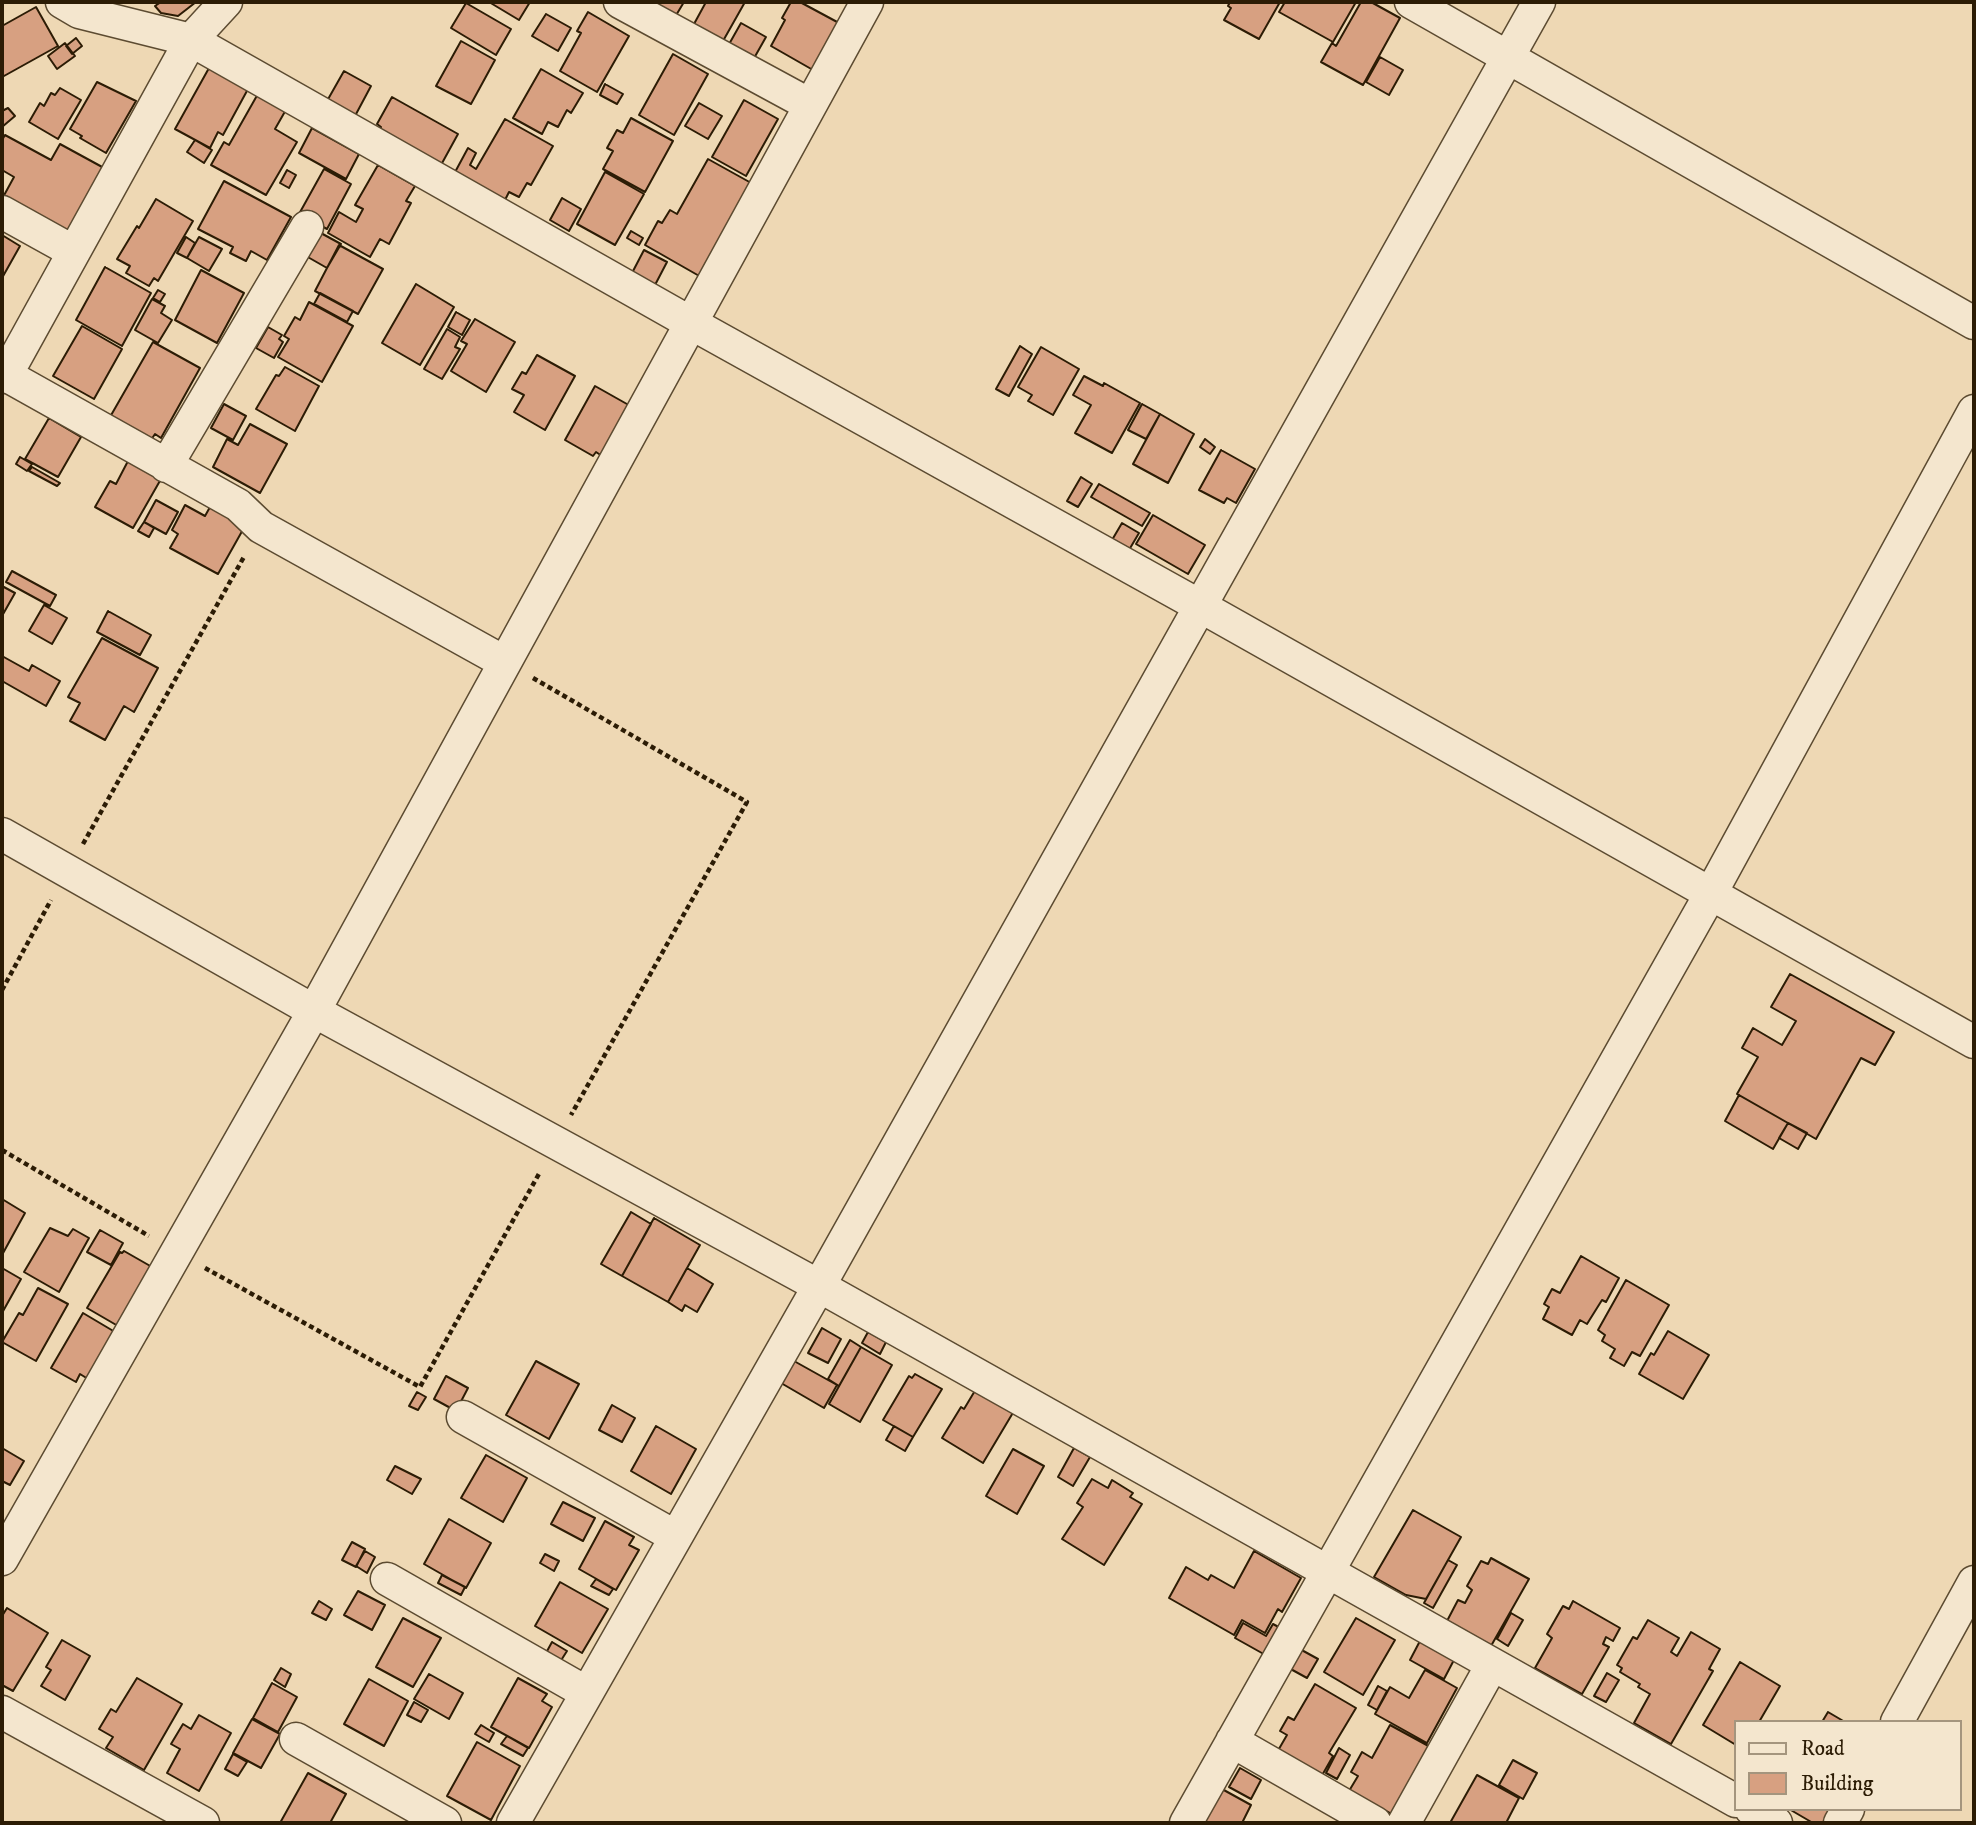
<!DOCTYPE html>
<html>
<head>
<meta charset="utf-8">
<style>
	body { margin:0 }
	#map { position:relative; width:1976px; height:1825px; overflow:hidden; background:#eed8b4; font-family:"IM FELL DW Pica",serif }
	canvas { display:block }
	.frame { position:absolute; inset:0; border:4px solid #2c1c05; pointer-events:none }
	.legend { position:absolute; left:1734px; top:1720px; width:228px; height:91px; box-sizing:border-box; background:#f4e6ce; border:2px solid #a4957e; margin:0; padding:9px 12px; list-style:none; font-size:21px; color:#2c1c05 }
	.legend li { display:flex; align-items:center; gap:14px; height:35px }
	.legend b { width:35px; border:2px solid #a4957e }
</style>
</head>
<body>
<div id="map">
<canvas width="1976" height="1825"></canvas>
<div class="frame"></div>
<ul class="legend">
<li><b style="height:9px;background:#f4e6ce"></b>Road</li>
<li><b style="height:19px;background:#d7a081"></b>Building</li>
</ul>
</div>
<script>
const ctx = document.querySelector('canvas').getContext('2d');
ctx.lineJoin = 'round';
function fillPath(path, color) {
  ctx.fillStyle = color;
  ctx.fill(path, 'evenodd');
}
function shape(rows) {
  const path = new Path2D();
  for (const r of rows) {
    path.moveTo(r[0], r[1]);
    for (let i = 2; i < r.length; i += 2) path.lineTo(r[i], r[i + 1]);
  }
  return path;
}
function stroke(path, color, width, dash) {
  ctx.strokeStyle = color;
  ctx.lineWidth = width;
  ctx.lineCap = dash ? 'butt' : 'round';
  ctx.setLineDash(dash || []);
  ctx.stroke(path);
}
const building = shape([
	[161,2,196,2,178,16,161,13,155,6,161,2],
	[489,2,530,2,519,20,489,2],
	[654,2,684,2,675,17,653,4,654,2],
	[706,2,745,2,723,41,694,24,706,2],
	[791,2,800,2,839,23,813,70,771,46,785,20,782,18,791,2],
	[1230,2,1280,2,1259,39,1224,20,1231,8,1228,6,1230,2],
	[1285,2,1356,2,1333,42,1279,12,1285,2],
	[1361,2,1371,2,1400,18,1363,85,1321,62,1332,43,1336,46,1361,2],
	[466,3,511,29,496,55,451,28,466,3],
	[36,7,58,46,4,76,2,75,2,26,36,7],
	[588,12,629,36,597,92,560,71,581,33,577,31,588,12],
	[546,14,571,28,558,51,532,36,546,14],
	[741,23,766,37,753,60,728,46,741,23],
	[76,38,82,46,72,54,66,46,76,38],
	[461,41,495,60,471,104,436,86,461,41],
	[65,43,75,56,57,69,48,56,65,43],
	[673,54,708,74,674,135,639,115,673,54],
	[1380,57,1403,70,1389,95,1366,82,1380,57],
	[209,68,248,89,223,135,218,132,210,148,175,129,209,68],
	[541,69,583,93,571,113,567,110,558,127,548,122,542,134,513,118,541,69],
	[344,71,371,86,355,116,327,101,344,71],
	[97,82,136,101,106,153,80,138,82,136,70,129,97,82],
	[605,84,623,94,617,104,600,95,605,84],
	[60,88,81,100,58,139,29,122,40,103,44,106,51,93,55,95,60,88],
	[259,92,287,108,275,129,297,142,266,195,211,165,224,142,229,145,259,92],
	[392,97,458,134,441,165,379,131,381,127,377,124,392,97],
	[744,100,778,119,746,176,712,157,744,100],
	[699,103,722,116,708,139,685,126,699,103],
	[8,108,15,116,2,127,2,111,8,108],
	[631,118,673,141,645,192,603,169,613,151,607,148,617,130,623,133,631,118],
	[505,119,553,146,531,185,527,183,519,197,509,192,504,202,454,174,468,148,476,153,470,165,476,169,505,119],
	[312,128,359,154,346,179,299,153,312,128],
	[5,135,51,160,60,144,104,168,66,237,2,199,14,177,2,170,2,140,5,135],
	[195,140,212,150,204,163,187,152,195,140],
	[708,159,753,184,701,277,645,245,658,221,662,223,670,210,677,214,708,159],
	[378,165,415,186,406,201,411,203,389,244,380,239,370,257,328,233,339,212,356,222,363,209,355,205,378,165],
	[324,169,351,184,327,229,299,214,324,169],
	[287,170,296,175,289,188,280,183,287,170],
	[605,172,644,194,615,245,577,224,605,172],
	[224,181,291,217,267,260,251,251,246,261,230,253,233,247,198,229,224,181],
	[562,198,581,209,569,231,550,220,562,198],
	[156,199,193,221,158,281,154,278,149,286,126,273,130,266,117,259,137,226,139,228,156,199],
	[631,231,643,238,639,245,627,238,631,231],
	[319,232,341,244,327,268,306,256,319,232],
	[2,235,20,246,2,278,2,235],
	[186,237,195,243,187,258,177,253,186,237],
	[199,237,222,249,209,271,187,258,199,237],
	[339,245,383,269,358,314,315,291,339,245],
	[644,250,667,262,655,285,632,273,644,250],
	[105,267,151,293,122,346,76,320,105,267],
	[201,270,244,293,217,343,175,320,201,270],
	[416,284,454,307,420,365,382,343,416,284],
	[158,290,165,294,160,302,153,298,158,290],
	[320,293,353,311,347,322,314,304,320,293],
	[152,299,165,306,161,313,172,320,158,343,135,330,152,299],
	[309,302,353,326,322,382,278,357,289,339,284,336,295,317,300,320,309,302],
	[456,312,470,320,462,335,448,327,456,312],
	[475,319,515,342,486,392,451,371,467,344,461,341,475,319],
	[82,326,122,349,94,399,53,376,82,326],
	[268,327,282,335,279,339,283,342,274,358,256,348,268,327],
	[447,329,460,337,455,347,460,349,442,379,424,369,447,329],
	[153,342,200,368,161,438,155,434,151,440,110,417,153,342],
	[1020,346,1032,354,1009,396,996,389,1020,346],
	[1041,347,1079,369,1053,415,1028,401,1032,395,1018,387,1041,347],
	[537,355,575,376,545,430,514,412,524,395,512,389,522,372,526,374,537,355],
	[285,367,319,386,295,431,256,409,276,375,279,376,285,367],
	[1084,376,1103,386,1104,383,1140,403,1112,453,1075,433,1091,405,1073,395,1084,376],
	[595,386,634,408,605,458,596,452,593,456,565,440,595,386],
	[224,404,246,416,233,440,211,428,224,404],
	[1142,404,1160,414,1146,439,1128,430,1142,404],
	[1160,414,1194,434,1168,483,1133,464,1160,414],
	[49,418,81,437,58,477,25,459,49,418],
	[250,424,287,444,260,493,213,467,227,439,238,445,250,424],
	[1205,439,1215,447,1210,454,1200,447,1205,439],
	[1221,450,1255,469,1236,503,1227,498,1224,503,1199,490,1221,450],
	[20,457,32,464,27,471,16,464,20,457],
	[128,461,161,479,133,528,95,507,110,481,116,484,128,461],
	[32,467,60,483,57,486,29,471,32,467],
	[1081,477,1092,484,1078,507,1067,501,1081,477],
	[1099,484,1150,513,1142,526,1091,497,1099,484],
	[156,500,178,512,166,534,144,522,156,500],
	[185,505,205,516,210,507,245,526,218,574,170,548,178,534,172,530,185,505],
	[1153,515,1205,545,1188,574,1136,544,1153,515],
	[144,522,154,528,149,537,138,531,144,522],
	[1122,523,1139,533,1129,550,1112,540,1122,523],
	[12,571,56,595,50,606,6,582,12,571],
	[2,586,15,593,2,616,2,586],
	[44,605,67,618,52,644,29,631,44,605],
	[108,611,151,635,140,655,97,632,108,611],
	[102,638,158,668,134,712,124,706,105,740,70,721,80,703,68,697,102,638],
	[2,656,29,671,32,665,60,681,46,706,2,681,2,656],
	[1790,974,1894,1032,1875,1065,1861,1058,1816,1139,1737,1094,1758,1057,1742,1048,1753,1028,1782,1045,1796,1021,1771,1007,1790,974],
	[1739,1095,1788,1123,1773,1149,1725,1121,1739,1095],
	[1788,1123,1807,1133,1798,1149,1779,1138,1788,1123],
	[2,1199,25,1213,2,1255,2,1199],
	[631,1212,651,1224,622,1276,601,1264,631,1212],
	[654,1218,700,1245,668,1302,622,1276,654,1218],
	[50,1228,68,1236,73,1229,89,1238,59,1292,24,1272,50,1228],
	[100,1230,123,1243,111,1265,87,1252,100,1230],
	[124,1251,152,1267,118,1326,87,1308,120,1252,122,1253,124,1251],
	[1581,1256,1619,1278,1606,1302,1602,1300,1587,1324,1580,1320,1572,1335,1543,1319,1549,1307,1544,1304,1552,1289,1560,1293,1581,1256],
	[2,1268,21,1279,2,1313,2,1268],
	[687,1268,713,1284,697,1312,685,1305,682,1311,668,1302,687,1268],
	[1626,1280,1669,1305,1640,1356,1632,1352,1624,1366,1610,1358,1615,1349,1602,1341,1605,1335,1598,1330,1626,1280],
	[38,1288,68,1304,36,1361,2,1342,19,1313,23,1315,38,1288],
	[83,1313,115,1332,88,1379,80,1374,76,1382,51,1368,83,1313],
	[822,1328,841,1339,828,1363,808,1353,822,1328],
	[1668,1331,1709,1355,1683,1399,1639,1374,1651,1353,1654,1355,1668,1331],
	[868,1332,886,1342,880,1354,862,1343,868,1332],
	[850,1340,861,1347,839,1386,828,1379,850,1340],
	[861,1347,892,1365,860,1422,829,1404,861,1347],
	[536,1361,579,1384,549,1439,506,1415,536,1361],
	[794,1361,837,1385,824,1408,781,1383,794,1361],
	[915,1374,942,1389,913,1437,883,1420,909,1376,912,1378,915,1374],
	[446,1376,468,1388,456,1411,434,1399,446,1376],
	[976,1389,1014,1411,983,1463,942,1438,961,1407,964,1409,976,1389],
	[417,1392,426,1397,418,1410,409,1406,417,1392],
	[612,1405,635,1418,622,1442,599,1430,612,1405],
	[656,1426,696,1449,671,1494,631,1471,656,1426],
	[894,1426,913,1437,905,1451,886,1440,894,1426],
	[2,1448,24,1461,10,1485,2,1481,2,1448],
	[1074,1448,1090,1457,1073,1486,1058,1477,1074,1448],
	[1013,1449,1044,1466,1017,1514,986,1496,1013,1449],
	[486,1455,527,1478,503,1522,461,1498,486,1455],
	[395,1466,421,1479,412,1494,387,1480,395,1466],
	[1092,1479,1108,1488,1112,1480,1133,1493,1130,1497,1142,1504,1104,1565,1062,1539,1083,1507,1077,1503,1092,1479],
	[563,1502,595,1518,583,1541,551,1524,563,1502],
	[1413,1510,1461,1537,1426,1599,1406,1595,1374,1577,1413,1510],
	[449,1519,491,1543,466,1588,424,1564,449,1519],
	[605,1521,634,1537,629,1545,639,1550,616,1590,579,1569,605,1521],
	[352,1542,365,1549,356,1567,342,1560,352,1542],
	[365,1551,375,1557,367,1573,356,1566,365,1551],
	[1254,1551,1301,1578,1282,1612,1278,1609,1265,1633,1242,1620,1234,1635,1169,1598,1186,1567,1208,1580,1211,1575,1234,1588,1254,1551],
	[545,1554,559,1561,554,1571,540,1563,545,1554],
	[1491,1558,1529,1579,1491,1646,1447,1621,1458,1600,1465,1603,1472,1590,1467,1586,1481,1561,1488,1564,1491,1558],
	[1448,1560,1457,1565,1433,1608,1424,1603,1448,1560],
	[442,1575,465,1587,461,1595,438,1583,442,1575],
	[596,1579,613,1589,609,1595,591,1586,596,1579],
	[560,1582,608,1609,582,1653,535,1626,560,1582],
	[358,1591,385,1605,372,1630,344,1615,358,1591],
	[319,1601,332,1609,326,1620,312,1613,319,1601],
	[1573,1601,1620,1628,1613,1641,1606,1637,1603,1644,1609,1647,1582,1694,1535,1668,1552,1638,1547,1634,1563,1606,1569,1609,1573,1601],
	[7,1608,48,1633,13,1691,2,1685,2,1616,7,1608],
	[1511,1613,1523,1620,1508,1646,1497,1639,1511,1613],
	[403,1618,441,1638,413,1687,376,1667,403,1618],
	[1356,1618,1395,1640,1363,1695,1324,1672,1356,1618],
	[1648,1620,1679,1638,1671,1652,1677,1656,1691,1632,1720,1649,1709,1669,1713,1671,1671,1744,1634,1723,1650,1694,1638,1687,1640,1684,1620,1672,1622,1668,1617,1665,1633,1637,1637,1639,1648,1620],
	[1243,1623,1266,1636,1273,1624,1284,1630,1269,1657,1235,1638,1243,1623],
	[1421,1639,1455,1658,1444,1679,1410,1660,1421,1639],
	[62,1640,90,1656,65,1700,41,1686,51,1670,46,1667,62,1640],
	[552,1642,567,1651,560,1662,546,1653,552,1642],
	[1298,1648,1318,1659,1307,1678,1287,1667,1298,1648],
	[1740,1662,1780,1686,1759,1722,1736,1722,1736,1745,1703,1725,1740,1662],
	[281,1668,291,1674,285,1687,274,1680,281,1668],
	[1425,1670,1457,1688,1427,1743,1375,1714,1390,1687,1409,1698,1425,1670],
	[1607,1673,1619,1680,1606,1702,1594,1696,1607,1673],
	[429,1674,463,1693,449,1719,414,1699,429,1674],
	[137,1678,182,1704,144,1770,106,1748,113,1737,99,1729,111,1709,116,1712,137,1678],
	[518,1678,547,1694,542,1701,552,1707,529,1748,491,1727,518,1678],
	[369,1679,408,1701,384,1746,344,1724,369,1679],
	[272,1683,297,1697,278,1732,253,1718,272,1683],
	[1315,1684,1356,1708,1329,1753,1333,1756,1320,1779,1276,1754,1287,1735,1280,1731,1288,1717,1294,1720,1315,1684],
	[1378,1686,1387,1691,1377,1710,1368,1705,1378,1686],
	[414,1702,428,1710,421,1722,407,1715,414,1702],
	[1828,1712,1845,1722,1822,1722,1828,1712],
	[199,1715,231,1733,199,1791,167,1773,180,1749,171,1744,183,1724,191,1729,199,1715],
	[252,1719,280,1734,261,1768,233,1753,252,1719],
	[481,1725,494,1733,489,1742,475,1734,481,1725],
	[1390,1725,1434,1749,1397,1817,1349,1791,1358,1776,1351,1772,1362,1752,1372,1758,1390,1725],
	[507,1736,528,1748,523,1756,501,1744,507,1736],
	[477,1742,520,1766,491,1820,447,1796,477,1742],
	[1339,1748,1350,1755,1337,1779,1326,1773,1339,1748],
	[233,1754,247,1762,238,1776,225,1769,233,1754],
	[1513,1760,1537,1773,1523,1799,1499,1785,1513,1760],
	[1240,1768,1261,1780,1251,1799,1229,1787,1240,1768],
	[308,1773,346,1794,330,1823,280,1823,308,1773],
	[1477,1775,1519,1798,1506,1823,1450,1823,1477,1775],
	[1222,1789,1251,1805,1242,1823,1202,1823,1222,1789],
	[1789,1809,1839,1809,1831,1823,1813,1823,1789,1809]
]);
const path = shape([
	[533,678,747,802,571,1115],
	[83,844,245,555],
	[2,990,51,900],
	[2,1150,149,1236],
	[205,1268,420,1387,540,1172]
]);
const street = shape([
	[62,2,79,12,191,40,689,322,1200,606,1974,1042],
	[620,2,810,105],
	[1411,2,1974,323],
	[2,212,74,252],
	[6,375,191,40,226,2],
	[2,377,6,375,238,505,261,527,504,662],
	[166,466,307,227],
	[2,834,314,1011,819,1286,1736,1801],
	[463,1417,676,1537],
	[2,1559,314,1011,867,2],
	[387,1579,587,1693],
	[2,1712,203,1823],
	[1897,1722,1974,1582],
	[296,1739,445,1823],
	[1232,1741,1375,1823],
	[1751,1809,1776,1823],
	[513,1823,819,1286,1539,2],
	[1186,1823,1711,893,1974,411],
	[1404,1823,1492,1665],
	[1840,1823,1848,1809]
]);
fillPath(building, '#d7a081');
stroke(building, '#2c1c05', 2);
stroke(street, '#5c4b31', 35);
stroke(path, '#2c1c05', 4.5, [5, 3.5]);
stroke(street, '#f4e6ce', 32);
</script>
</body>
</html>
